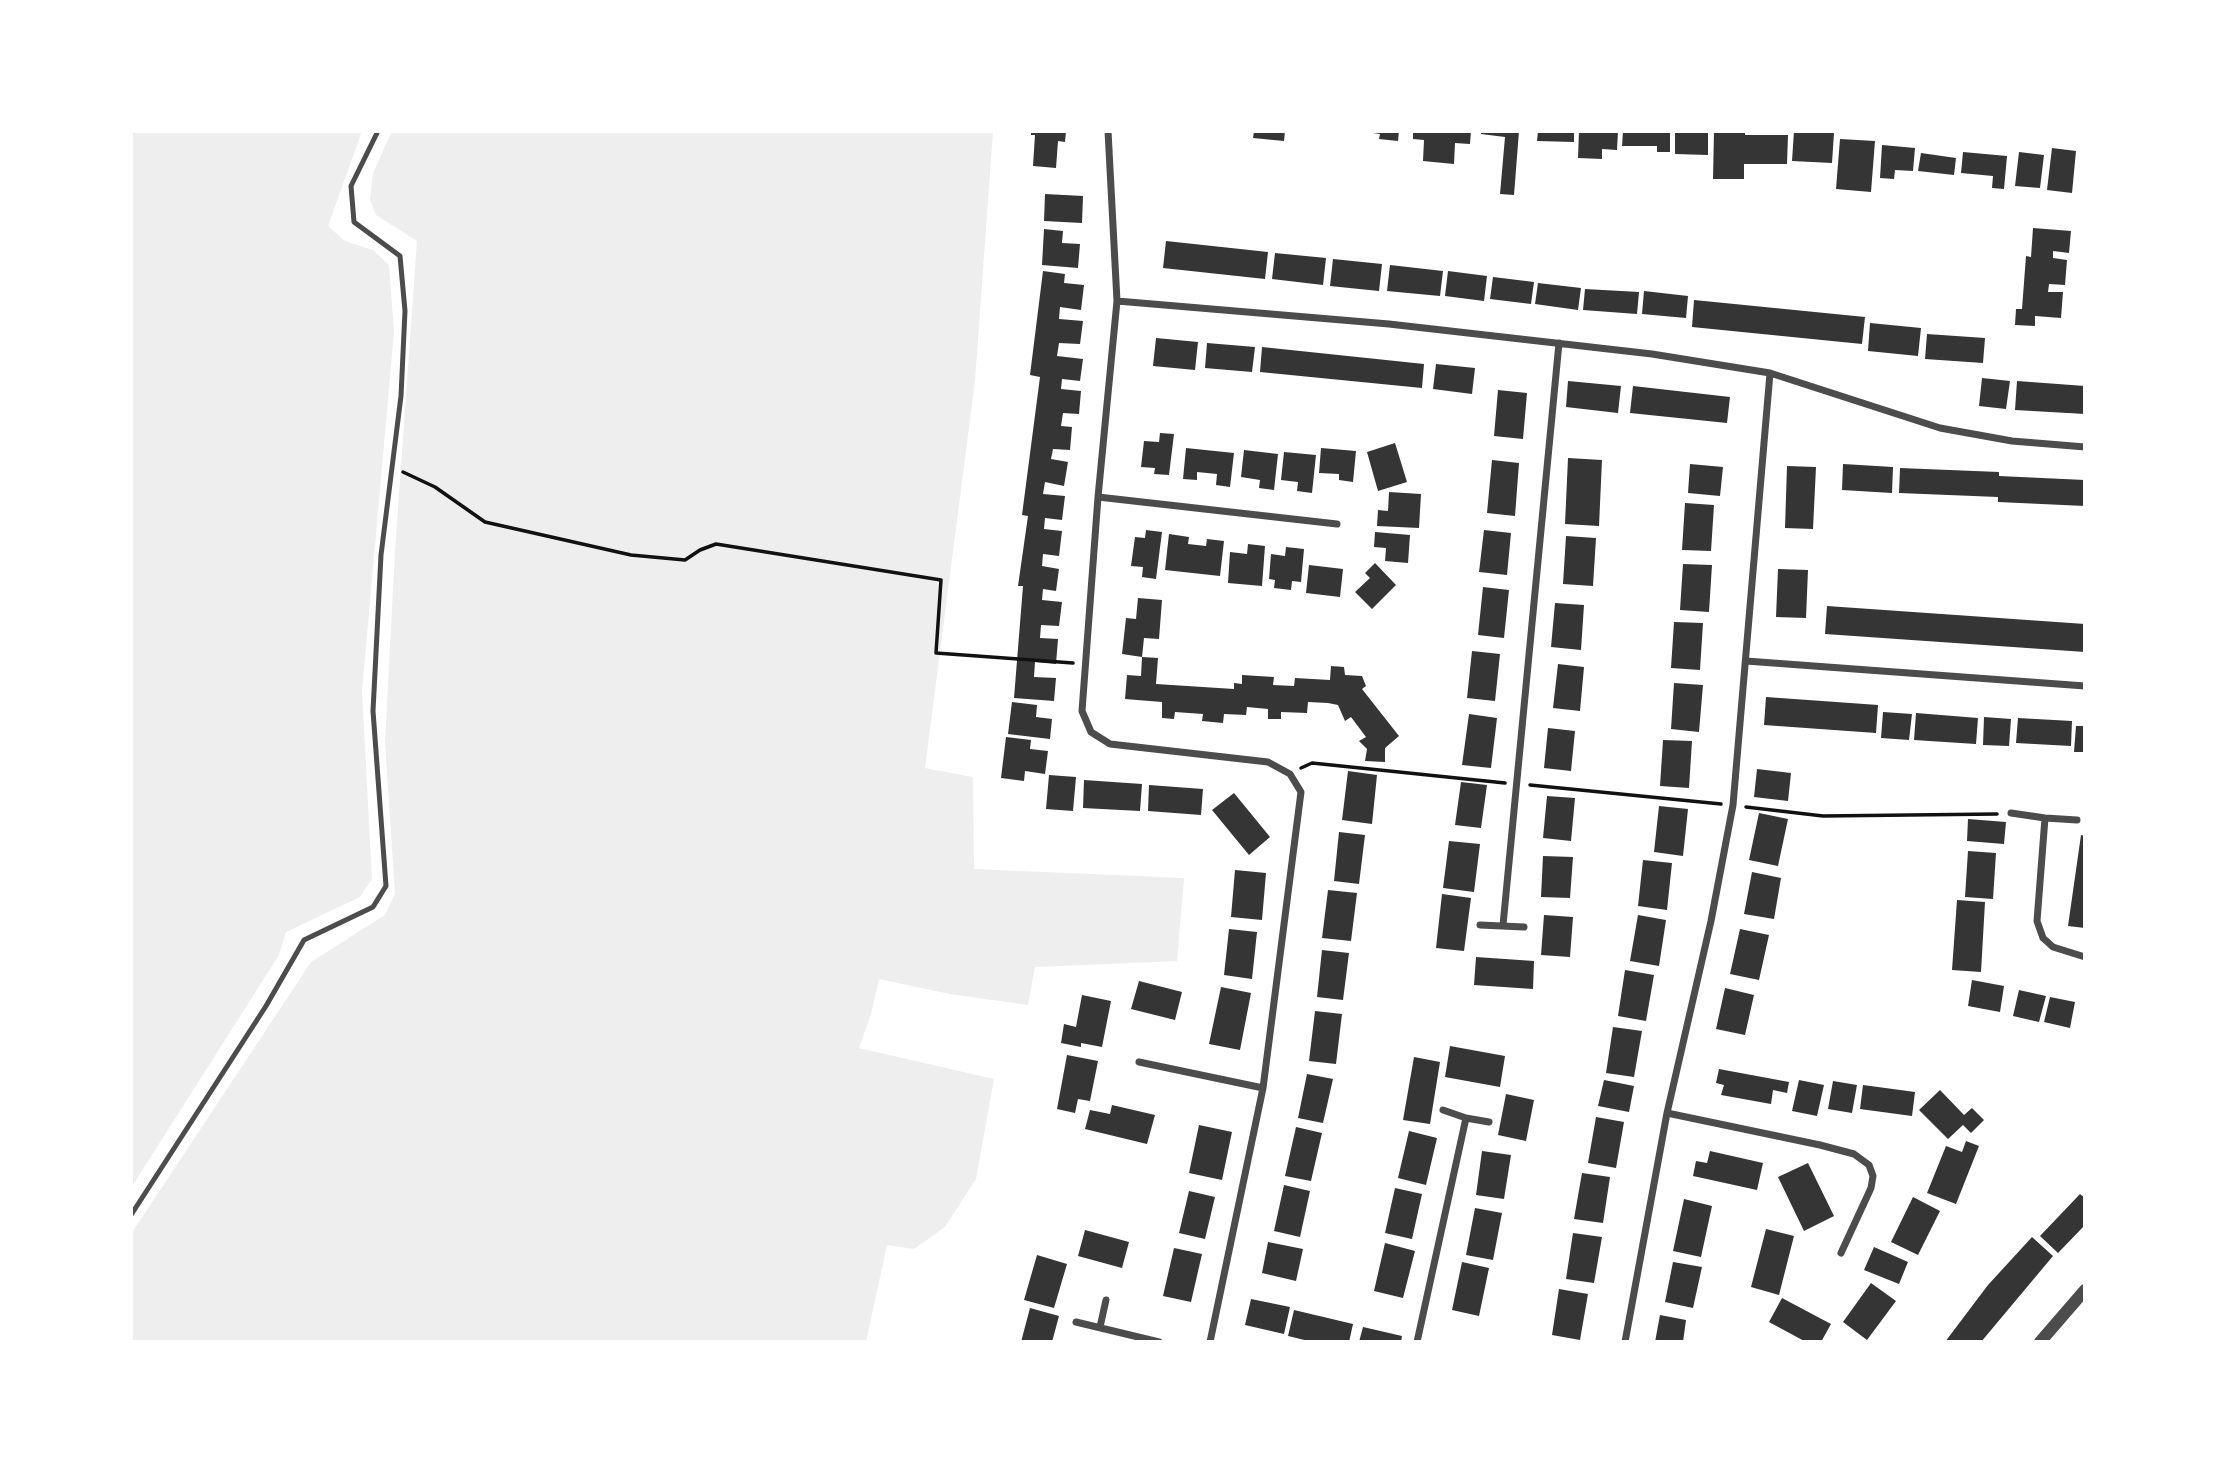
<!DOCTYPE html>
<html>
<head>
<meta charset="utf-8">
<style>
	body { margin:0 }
	#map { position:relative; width:2216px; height:1473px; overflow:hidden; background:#fff; font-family:"Fira Sans",sans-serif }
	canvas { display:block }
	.frame { position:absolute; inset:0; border:133px solid #fff; pointer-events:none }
</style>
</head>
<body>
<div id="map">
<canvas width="2216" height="1473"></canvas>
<div class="frame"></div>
</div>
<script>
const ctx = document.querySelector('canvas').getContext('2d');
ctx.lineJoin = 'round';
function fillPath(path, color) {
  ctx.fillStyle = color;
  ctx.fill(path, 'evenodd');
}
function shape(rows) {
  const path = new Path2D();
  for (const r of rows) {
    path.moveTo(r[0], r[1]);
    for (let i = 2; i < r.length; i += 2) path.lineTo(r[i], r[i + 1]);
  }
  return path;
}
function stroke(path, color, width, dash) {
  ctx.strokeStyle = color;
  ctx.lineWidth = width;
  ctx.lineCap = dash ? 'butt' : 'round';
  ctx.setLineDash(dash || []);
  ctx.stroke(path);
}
const green = shape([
	[131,131,362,131,328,226,345,241,373,250,389,265,394,332,362,691,372,879,360,897,286,932,279,955,131,1188],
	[392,131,993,131,975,381,925,768,973,777,974,869,1184,878,1177,961,1035,967,1028,1005,950,994,879,979,871,1014,859,1048,994,1079,976,1179,945,1227,914,1249,887,1245,866,1342,131,1342,131,1234,311,962,385,915,395,894,385,742,395,551,417,241,376,215,370,200,373,173]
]);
const building = shape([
	[1031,131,1066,131,1065,142,1058,141,1056,168,1033,166,1035,135,1031,135],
	[1254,131,1285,131,1284,141,1253,138],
	[1373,131,1399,131,1398,141,1379,139,1380,134,1373,133],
	[1413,131,1471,131,1470,144,1455,143,1454,164,1423,161,1424,140,1413,139],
	[1481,131,1519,131,1514,195,1500,194,1505,137,1481,134],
	[1538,131,1574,131,1574,142,1537,141],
	[1579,131,1618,131,1617,150,1602,149,1602,159,1578,158],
	[1623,131,1670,131,1670,152,1657,152,1657,146,1622,146],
	[1675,131,1708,131,1708,155,1675,154],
	[1714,131,1745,131,1745,135,1788,135,1787,164,1744,164,1744,179,1713,179],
	[1794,131,1834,133,1832,163,1792,161],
	[1840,139,1875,141,1871,192,1836,189],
	[1882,145,1915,148,1913,171,1895,170,1894,179,1880,178],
	[2052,148,2076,151,2072,193,2047,190],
	[1963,152,2007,156,2004,189,1992,188,1993,176,1961,173],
	[2019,152,2044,155,2040,188,2015,186],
	[1921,153,1956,158,1954,175,1918,171],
	[1045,194,1083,196,1082,223,1044,221],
	[2033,228,2071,231,2069,253,2053,251,2053,258,2067,260,2065,285,2049,284,2048,292,2063,292,2061,318,2035,316,2035,326,2015,325,2016,309,2022,309,2026,256,2031,257],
	[1044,229,1063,231,1062,243,1080,244,1078,268,1042,265],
	[1166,241,1268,252,1265,279,1163,268],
	[1275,253,1326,258,1323,285,1272,279],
	[1333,259,1382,264,1379,291,1330,286],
	[1390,265,1443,271,1440,296,1387,291],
	[1043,271,1065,274,1064,283,1084,285,1081,310,1060,307,1059,319,1083,321,1080,344,1059,343,1057,356,1083,359,1080,381,1062,379,1061,389,1081,391,1079,414,1063,413,1061,426,1072,427,1070,450,1053,449,1051,459,1068,462,1064,486,1045,482,1043,494,1065,496,1062,520,1045,518,1044,529,1062,531,1059,556,1043,554,1042,566,1059,569,1056,591,1043,589,1042,600,1062,602,1059,626,1041,625,1040,638,1058,639,1056,664,1035,662,1034,677,1056,678,1054,701,1014,698,1023,586,1018,586,1028,516,1022,515,1040,377,1030,375],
	[1448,271,1487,276,1484,301,1445,296],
	[1493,277,1534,282,1531,304,1490,299],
	[1538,283,1581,288,1578,310,1535,304],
	[1585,289,1639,292,1637,314,1583,310],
	[1644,291,1688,296,1686,318,1642,314],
	[1694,300,1865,317,1862,344,1692,327],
	[1870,323,1921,328,1918,356,1868,351],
	[1927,334,1985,338,1983,363,1925,359],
	[1156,338,1198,342,1195,370,1153,366],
	[1207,343,1255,347,1252,372,1205,368],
	[1262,347,1424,364,1422,388,1260,372],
	[1436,364,1475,368,1472,394,1433,389],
	[1982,378,2010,381,2006,409,1979,406],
	[1568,381,1621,386,1618,413,1566,407],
	[2017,381,2085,386,2085,414,2015,410],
	[1633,386,1730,397,1727,423,1630,413],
	[1498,390,1527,393,1523,439,1494,436],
	[1160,433,1174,434,1169,475,1154,474,1155,468,1141,467,1144,441,1159,442],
	[1395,443,1407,482,1378,491,1367,452],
	[1186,448,1234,453,1230,487,1216,485,1217,474,1197,472,1197,480,1183,479],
	[1321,448,1356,451,1353,482,1339,480,1339,474,1319,473],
	[1244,450,1278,454,1274,490,1259,488,1260,480,1241,477],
	[1284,452,1316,455,1312,493,1297,491,1298,482,1281,480],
	[1568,458,1602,460,1599,526,1565,524],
	[1492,460,1519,463,1515,516,1487,513],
	[1690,464,1723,467,1720,496,1688,493],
	[1843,464,1893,467,1892,493,1842,490],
	[1787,466,1816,467,1813,529,1785,528],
	[1900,468,1999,472,1999,476,2085,480,2085,506,1998,502,1998,497,1899,493],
	[1389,492,1421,494,1419,528,1377,526,1378,510,1388,511],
	[1685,503,1714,505,1711,551,1682,550],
	[1146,530,1162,532,1156,579,1142,577,1143,567,1131,566,1135,537,1145,538],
	[1484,530,1511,533,1507,575,1479,572],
	[1375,532,1410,535,1408,563,1385,561,1386,548,1374,547],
	[1169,534,1189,537,1188,544,1206,546,1207,539,1224,541,1220,576,1165,570],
	[1566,536,1596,538,1593,586,1563,584],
	[1248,544,1265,546,1262,586,1228,583,1230,552,1247,554],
	[1286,547,1304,549,1301,582,1292,581,1291,590,1274,588,1275,580,1269,579,1271,554,1285,556],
	[1375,563,1396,585,1372,609,1355,592,1370,578,1365,573],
	[1683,564,1712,565,1709,612,1680,610],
	[1309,565,1343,569,1340,597,1306,593],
	[1778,569,1808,570,1806,618,1776,617],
	[1483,587,1509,590,1504,638,1478,635],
	[1138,598,1162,600,1159,639,1144,638,1142,657,1122,654,1126,618,1136,619],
	[1555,603,1584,605,1581,650,1551,647],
	[1827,606,2085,624,2085,652,1825,634],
	[1674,622,1703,623,1700,670,1671,668],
	[1472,651,1500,654,1495,701,1467,698],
	[1142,657,1158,658,1156,684,1234,689,1234,683,1242,684,1242,675,1274,677,1273,685,1294,686,1295,678,1330,680,1331,666,1344,667,1345,675,1362,676,1366,686,1362,689,1399,736,1385,748,1385,762,1365,761,1367,749,1359,741,1366,737,1351,717,1345,721,1338,705,1328,703,1308,702,1307,713,1281,712,1281,719,1268,719,1268,709,1247,707,1246,715,1224,714,1223,723,1202,721,1203,714,1175,712,1174,719,1162,718,1162,702,1125,699,1127,675,1141,676],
	[1558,664,1584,667,1580,711,1553,708],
	[1674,683,1703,685,1699,732,1671,729],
	[1766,697,1878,705,1876,733,1764,725],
	[1012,702,1037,705,1036,717,1052,719,1050,739,1008,734],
	[1883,712,1912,714,1909,740,1881,738],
	[1916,713,1978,718,1976,744,1914,740],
	[1469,714,1497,718,1491,768,1462,765],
	[1984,717,2011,719,2009,746,1983,745],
	[2018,718,2072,721,2071,746,2016,743],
	[2076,726,2085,726,2085,752,2074,752],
	[1548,728,1575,731,1571,771,1544,768],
	[1006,737,1031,740,1030,749,1048,751,1045,774,1025,771,1024,781,1001,778],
	[1663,740,1692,741,1689,788,1660,786],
	[1757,769,1791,773,1788,801,1754,797],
	[1348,771,1377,775,1372,824,1342,820],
	[1049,775,1076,777,1073,811,1046,809],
	[1084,780,1142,784,1140,811,1083,808],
	[1461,782,1487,785,1481,828,1455,825],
	[1149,785,1203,789,1201,815,1148,811],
	[1234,793,1270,837,1249,855,1212,810],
	[1547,796,1575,798,1571,841,1543,838],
	[1659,806,1688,809,1683,856,1654,852],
	[1759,813,1788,819,1778,866,1749,860],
	[1968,819,2006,822,2004,844,1967,841],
	[1339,832,1365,835,1359,884,1334,881],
	[2081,835,2085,836,2085,928,2068,926],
	[1449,841,1480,844,1474,892,1443,888],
	[1968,851,1996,853,1993,899,1965,897],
	[1543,856,1573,857,1570,898,1541,897],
	[1643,860,1672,863,1667,910,1638,906],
	[1235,870,1266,873,1262,920,1231,917],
	[1752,872,1781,878,1774,919,1744,914],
	[1328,890,1357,893,1351,941,1322,938],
	[1442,894,1471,898,1464,951,1436,948],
	[1957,900,1985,902,1981,972,1952,970],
	[1544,915,1573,917,1570,957,1541,955],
	[1638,915,1666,920,1659,966,1630,961],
	[1229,929,1257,932,1252,979,1224,975],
	[1740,929,1769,935,1759,980,1730,974],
	[1322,950,1349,953,1343,1000,1317,997],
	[1476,957,1534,961,1533,989,1474,985],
	[1625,970,1654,975,1646,1021,1618,1016],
	[1972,980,2004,986,2000,1012,1968,1006],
	[1139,981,1182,992,1175,1020,1131,1009],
	[1221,987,1251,993,1240,1050,1209,1044],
	[1725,988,1754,995,1745,1035,1716,1029],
	[2019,990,2046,996,2039,1022,2013,1016],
	[1082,995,1111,1001,1102,1047,1081,1043,1081,1047,1061,1043,1064,1024,1076,1027],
	[2050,997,2075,1002,2070,1028,2044,1022],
	[1315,1011,1342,1014,1336,1064,1309,1061],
	[1613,1027,1642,1031,1634,1077,1606,1073],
	[1450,1046,1505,1056,1500,1087,1445,1077],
	[1067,1055,1098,1061,1090,1101,1078,1099,1075,1113,1057,1109],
	[1414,1057,1440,1062,1430,1124,1403,1120],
	[1719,1069,1789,1082,1787,1093,1773,1090,1771,1104,1721,1095,1724,1085,1716,1083],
	[1307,1074,1333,1079,1323,1123,1298,1118],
	[1604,1080,1634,1086,1629,1112,1598,1106],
	[1799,1080,1824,1085,1817,1116,1792,1111],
	[1833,1081,1857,1085,1852,1113,1828,1109],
	[1863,1085,1915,1092,1912,1116,1860,1109],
	[1940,1090,1964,1115,1972,1108,1984,1120,1971,1133,1963,1125,1948,1139,1919,1110],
	[1506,1094,1534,1100,1526,1141,1498,1135],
	[1112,1105,1155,1115,1147,1144,1085,1129,1090,1110,1110,1114],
	[1596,1117,1624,1122,1616,1168,1588,1163],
	[1199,1125,1232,1132,1222,1180,1189,1173],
	[1296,1127,1322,1133,1311,1181,1285,1176],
	[1409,1131,1437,1138,1426,1185,1398,1178],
	[1966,1141,1979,1146,1956,1204,1927,1193,1946,1146,1962,1152],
	[1482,1151,1511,1155,1504,1199,1476,1195],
	[1710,1151,1763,1163,1757,1190,1693,1176,1696,1161,1707,1163],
	[1808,1163,1834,1216,1804,1231,1778,1177],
	[1582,1173,1610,1177,1603,1223,1574,1219],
	[1284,1185,1310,1191,1300,1237,1274,1231],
	[1395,1188,1422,1194,1412,1239,1385,1233],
	[1189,1191,1215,1197,1205,1239,1179,1233],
	[2080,1194,2085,1198,2085,1225,2058,1253,2040,1236],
	[1913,1197,1940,1211,1918,1255,1891,1242],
	[1684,1199,1712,1206,1701,1257,1673,1251],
	[1475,1208,1502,1213,1493,1260,1466,1255],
	[1766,1229,1794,1236,1779,1295,1751,1287],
	[1085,1230,1129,1242,1122,1268,1078,1256],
	[1573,1233,1602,1237,1594,1283,1566,1279],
	[2032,1237,2053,1256,1981,1342,1945,1342,1988,1285],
	[1268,1242,1303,1249,1296,1281,1262,1273],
	[1385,1243,1415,1251,1403,1298,1374,1291],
	[1874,1247,1908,1262,1899,1284,1864,1270],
	[1174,1248,1202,1254,1191,1302,1163,1296],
	[1037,1255,1067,1264,1054,1308,1024,1300],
	[1462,1262,1489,1268,1479,1316,1452,1310],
	[1673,1262,1702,1267,1693,1308,1665,1302],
	[1871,1283,1896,1301,1867,1340,1843,1322],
	[1559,1289,1588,1294,1580,1340,1552,1335],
	[1782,1298,1831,1324,1821,1342,1806,1342,1769,1322],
	[1251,1299,1290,1307,1284,1334,1245,1325],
	[1030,1308,1059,1316,1052,1342,1021,1342],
	[1294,1310,1353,1324,1349,1342,1313,1342,1288,1336],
	[1660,1315,1686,1320,1683,1342,1655,1342],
	[1363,1327,1402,1336,1401,1342,1359,1342]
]);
const path = shape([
	[403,472,435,487,485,522,631,555,685,560,700,550,716,544,941,580,936,653,1073,663],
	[1301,768,1312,763,1505,783],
	[1530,785,1721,804],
	[1746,807,1823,816,1997,814]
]);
const service = shape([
	[131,1215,266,1006,304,940,373,907,386,886,373,711,381,555,401,396,405,311,400,256,354,222,351,186,378,131]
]);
const minor = shape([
	[1108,131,1117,301,1098,497,1082,711,1091,732,1110,744,1268,762,1290,774,1301,792,1263,1088,1210,1342],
	[1117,301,1389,324,1652,354,1770,373,1940,428,2012,441,2085,447],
	[1098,497,1337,524],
	[1746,661,2085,686],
	[2011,813,2045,818,2077,820],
	[2045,818,2037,921,2043,938,2053,947,2085,957],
	[1480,925,1524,927],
	[1503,925,1559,343],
	[1139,1062,1263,1088],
	[1443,1110,1466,1118,1489,1122],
	[1667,1113,1820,1145,1854,1154,1869,1165,1873,1176,1871,1188,1841,1253],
	[1076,1322,1159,1342],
	[1100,1327,1106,1300],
	[1417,1342,1466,1118],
	[1625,1342,1667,1113,1711,921,1733,805,1770,373]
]);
const tertiary = shape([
	[2040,1342,2085,1290]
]);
fillPath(green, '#eee');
fillPath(building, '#353535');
stroke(path, '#111', 3.5);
stroke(service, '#4c4c4c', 5);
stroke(minor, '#4c4c4c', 7);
stroke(tertiary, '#4c4c4c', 12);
</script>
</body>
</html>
